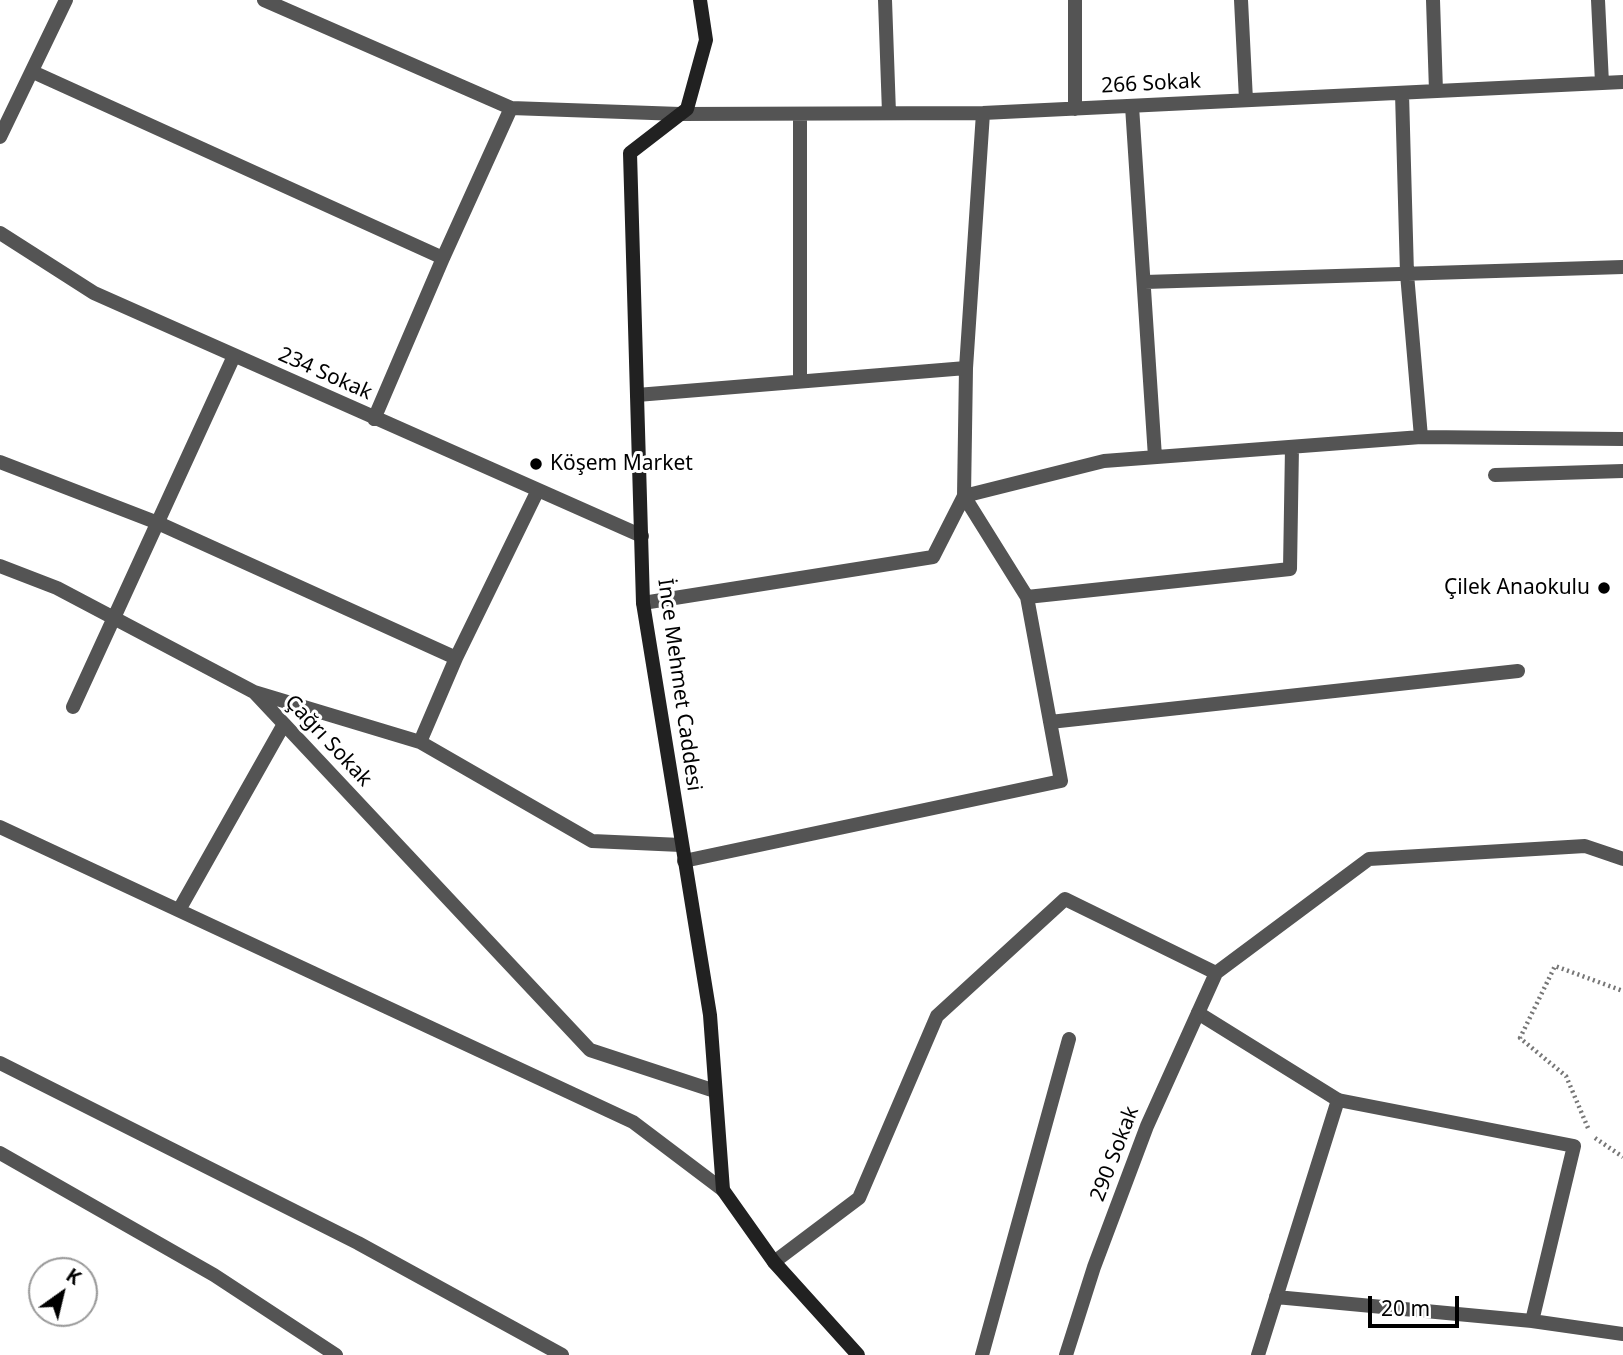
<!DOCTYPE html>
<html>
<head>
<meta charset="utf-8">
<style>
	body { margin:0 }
	#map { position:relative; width:1623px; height:1355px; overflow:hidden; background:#fff; font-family:"Noto Sans",sans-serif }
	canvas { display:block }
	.north { position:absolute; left:28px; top:1257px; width:70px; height:70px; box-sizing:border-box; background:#fff; border:2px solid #999; border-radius:50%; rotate:34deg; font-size:19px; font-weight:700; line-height:28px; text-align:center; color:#000 }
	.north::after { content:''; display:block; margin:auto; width:24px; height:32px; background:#000; clip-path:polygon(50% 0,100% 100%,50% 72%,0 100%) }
	.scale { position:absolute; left:1368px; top:1296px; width:91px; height:32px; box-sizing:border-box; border:4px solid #000; border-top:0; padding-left:9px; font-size:21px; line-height:24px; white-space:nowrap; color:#000; -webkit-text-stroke:5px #fff; paint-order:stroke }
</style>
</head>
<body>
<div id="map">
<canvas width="1623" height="1355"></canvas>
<div class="north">K</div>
<div class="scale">20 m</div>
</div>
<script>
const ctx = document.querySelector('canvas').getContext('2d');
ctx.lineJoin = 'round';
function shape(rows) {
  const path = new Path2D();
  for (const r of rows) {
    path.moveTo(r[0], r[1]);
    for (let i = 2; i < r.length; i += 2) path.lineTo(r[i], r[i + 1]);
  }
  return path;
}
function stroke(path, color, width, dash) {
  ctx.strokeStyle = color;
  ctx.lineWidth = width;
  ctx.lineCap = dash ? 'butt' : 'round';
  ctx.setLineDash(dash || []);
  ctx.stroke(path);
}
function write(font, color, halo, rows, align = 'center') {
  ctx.font = font + ' "Noto Sans",sans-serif';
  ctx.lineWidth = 6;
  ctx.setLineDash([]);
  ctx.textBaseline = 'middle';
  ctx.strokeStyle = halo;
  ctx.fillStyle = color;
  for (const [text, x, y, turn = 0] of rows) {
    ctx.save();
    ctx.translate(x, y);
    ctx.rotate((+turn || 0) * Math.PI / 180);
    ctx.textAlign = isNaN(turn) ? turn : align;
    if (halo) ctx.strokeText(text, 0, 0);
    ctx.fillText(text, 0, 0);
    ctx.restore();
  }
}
const path = shape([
	[1588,1128,1566,1076,1520,1038,1555,966,1623,991],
	[1595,1138,1623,1157]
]);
const lane = shape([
	[1495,475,1623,471],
	[1198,1013,1338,1100]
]);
const street = shape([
	[264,0,511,108,680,114,983,113,1623,82],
	[885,0,889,113],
	[1075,0,1075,109],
	[1241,0,1246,100],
	[1433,0,1436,91],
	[1598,0,1602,83],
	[33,72,443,258,511,108],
	[1402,93,1407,274,1421,437],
	[1132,106,1155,457],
	[0,137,66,0],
	[0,233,94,293,642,536],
	[1145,282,1623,267],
	[800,381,800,114],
	[637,395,966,368],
	[374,419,443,258],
	[0,462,158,523,456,658],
	[537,492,456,658,420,742,254,692,590,1050,715,1091],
	[0,566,57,588,254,692],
	[1027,597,1290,569,1292,447],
	[643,603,933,557,964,496,1104,461,1421,437,1623,439],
	[73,707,234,356],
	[1050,722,1518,671],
	[420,742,592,841,681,845],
	[0,827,633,1122,723,1190],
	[684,861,1061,781,1027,597,964,496,966,368,983,113],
	[179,910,284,724],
	[0,1063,358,1243,562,1355],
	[0,1153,214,1275,336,1355],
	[774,1262,859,1198,937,1016,1065,899,1216,973],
	[1276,1297,1532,1321,1623,1334],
	[982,1355,1069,1039],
	[1066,1355,1094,1267,1147,1126,1216,973,1369,859,1585,846,1623,859],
	[1258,1355,1338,1100,1574,1146,1532,1321]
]);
const secondary = shape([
	[700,0,706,40,687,109,630,153,643,603,710,1015,723,1190,774,1262,858,1355]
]);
const markers = [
	[536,464,7,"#000"],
	[1604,588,7,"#000"]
];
const streetNames = [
	["266 Sokak",1151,84,-3],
	["234 Sokak",325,374,24],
	["İnce Mehmet Caddesi",679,685,82],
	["Çağrı Sokak",328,741,47],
	["290 Sokak",1115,1154,-69]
];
const poiNames = [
	["Köşem Market",550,464],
	["Çilek Anaokulu",1590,588,"right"]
];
stroke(path, '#767676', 4.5, [2, 3.5]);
stroke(lane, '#545454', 14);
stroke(street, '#545454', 14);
stroke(secondary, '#212121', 14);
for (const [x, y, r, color] of markers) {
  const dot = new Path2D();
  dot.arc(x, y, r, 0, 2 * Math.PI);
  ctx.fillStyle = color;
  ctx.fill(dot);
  stroke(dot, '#fff', 2.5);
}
write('21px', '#000', '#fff', streetNames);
write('21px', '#000', '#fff', poiNames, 'left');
</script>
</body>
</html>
